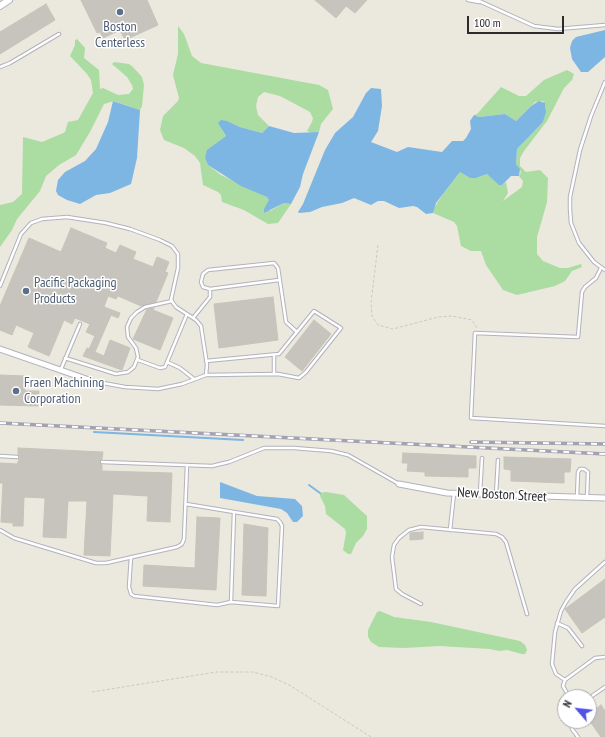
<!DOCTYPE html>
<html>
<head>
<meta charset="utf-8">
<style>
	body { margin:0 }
	#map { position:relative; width:605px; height:737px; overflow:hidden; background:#ebe8de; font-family:"PT Sans Narrow",sans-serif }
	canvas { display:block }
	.north { position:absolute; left:557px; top:689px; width:40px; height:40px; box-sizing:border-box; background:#fff; border:1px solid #aaa; border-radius:50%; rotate:298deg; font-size:11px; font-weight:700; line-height:16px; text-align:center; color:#2b2b2b }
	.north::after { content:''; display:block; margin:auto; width:14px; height:18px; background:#5052e7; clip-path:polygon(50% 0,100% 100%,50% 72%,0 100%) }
	.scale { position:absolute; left:467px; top:16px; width:97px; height:18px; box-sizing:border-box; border:2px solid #2b2b2b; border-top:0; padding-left:5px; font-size:12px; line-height:14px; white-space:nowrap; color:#2b2b2b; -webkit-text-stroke:3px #fff; paint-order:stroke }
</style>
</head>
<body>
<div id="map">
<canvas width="605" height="737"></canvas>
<div class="north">N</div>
<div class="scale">100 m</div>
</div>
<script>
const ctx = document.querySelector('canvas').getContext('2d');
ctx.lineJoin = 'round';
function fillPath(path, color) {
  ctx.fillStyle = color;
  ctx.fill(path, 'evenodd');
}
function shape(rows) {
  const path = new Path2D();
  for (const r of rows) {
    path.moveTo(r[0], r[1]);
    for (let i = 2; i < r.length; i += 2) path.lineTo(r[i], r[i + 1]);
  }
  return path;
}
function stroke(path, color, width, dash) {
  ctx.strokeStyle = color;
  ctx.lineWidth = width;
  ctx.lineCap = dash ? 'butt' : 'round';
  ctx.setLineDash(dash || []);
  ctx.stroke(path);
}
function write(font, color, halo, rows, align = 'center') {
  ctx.font = font + ' "PT Sans Narrow",sans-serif';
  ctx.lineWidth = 3;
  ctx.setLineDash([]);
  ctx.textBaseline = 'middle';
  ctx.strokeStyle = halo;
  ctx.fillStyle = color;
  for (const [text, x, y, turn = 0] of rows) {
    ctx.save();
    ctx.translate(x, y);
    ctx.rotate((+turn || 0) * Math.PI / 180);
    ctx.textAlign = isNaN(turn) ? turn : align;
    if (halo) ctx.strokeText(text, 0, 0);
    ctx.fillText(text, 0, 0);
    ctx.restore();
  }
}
const green = shape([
	[178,26,184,34,192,56,201,63,319,85,328,90,333,109,321,124,319,132,312,133,307,131,312,122,313,118,310,112,280,96,264,92,258,97,256,106,258,115,269,126,262,133,240,127,227,121,222,130,226,136,224,138,213,146,205,158,208,165,221,175,267,197,270,200,268,203,270,211,284,203,291,204,278,223,268,224,244,210,222,202,221,195,218,192,203,185,200,163,195,156,184,148,164,140,160,130,163,116,178,101,179,98,173,75,178,54],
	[77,39,85,48,84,58,99,70,100,89,103,88,118,95,129,94,133,89,132,85,127,77,112,64,114,62,129,64,133,67,142,77,144,85,142,106,140,110,114,101,104,104,90,132,76,155,59,165,46,176,40,191,17,219,12,230,0,247,0,205,13,202,22,194,23,137,42,142,61,134,65,132,68,122,78,120,93,93,91,80,87,74,70,56,75,45,75,40],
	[567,70,574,74,572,80,564,88,547,121,524,151,520,158,520,166,526,172,540,170,548,178,547,202,537,237,537,254,543,261,560,268,568,268,581,264,582,267,572,271,565,281,555,286,517,295,503,290,486,265,481,251,471,251,461,246,457,226,454,222,433,213,434,208,443,194,460,172,470,178,476,178,487,174,502,185,506,182,508,193,503,201,522,187,523,181,519,176,521,172,516,164,517,149,543,122,546,107,543,101,535,102,516,121,505,114,479,117,474,115,477,114,501,87,519,96,526,96,544,80],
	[326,492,344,495,367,516,367,529,363,536,356,543,351,554,348,554,343,550,346,533,345,529,326,514,325,506,320,496,320,493],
	[380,611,394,617,431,622,520,641,525,645,527,650,525,654,522,654,507,650,499,651,490,649,439,646,404,648,379,647,371,642,368,637,368,630,377,612]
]);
const water = shape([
	[605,30,605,57,588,72,581,72,572,59,570,48,572,41,576,37],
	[371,88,381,89,382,106,378,131,371,142,397,152,408,147,442,152,452,141,463,141,466,138,471,129,470,121,474,115,479,117,505,114,516,121,531,106,539,101,545,103,546,112,543,122,517,149,516,164,520,169,519,176,511,176,502,185,499,185,487,174,476,178,470,178,460,172,436,203,433,213,426,214,417,207,413,206,399,208,384,201,378,201,371,205,354,198,342,203,322,207,310,212,299,213,298,212,303,204,325,150,335,133,353,117,366,93],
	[113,101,140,110,137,158,131,184,110,193,96,195,80,204,67,200,58,195,56,191,58,180,65,172,85,161,96,149,108,122],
	[221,120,227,121,240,127,262,133,269,126,294,133,319,132,303,174,300,187,291,204,284,203,264,213,264,209,269,200,267,197,241,186,208,165,205,158,207,150,226,136,218,123],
	[220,482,257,496,295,499,302,506,303,516,297,522,293,522,287,513,281,509,220,498]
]);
const stream = shape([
	[94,432,243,440],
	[309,485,320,493]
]);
const building = shape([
	[81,0,147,0,158,25,125,40,120,30,103,38,100,32,97,33,81,0],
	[315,0,367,0,355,13,346,6,336,18,315,0],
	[46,4,55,20,0,54,0,32,46,4],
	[71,228,107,243,105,248,116,253,120,245,136,252,133,259,153,267,157,257,169,262,165,272,168,273,156,302,141,306,118,296,116,299,108,296,104,307,120,313,118,318,111,315,95,352,104,356,110,340,130,348,122,370,83,356,87,348,89,349,95,336,86,332,90,324,75,318,72,324,64,320,49,356,28,347,34,333,16,325,12,335,0,330,0,306,29,238,61,252,71,228],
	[273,297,278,340,219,348,214,304,273,297],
	[154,308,153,310,173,318,160,350,133,339,147,309,154,308],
	[314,320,331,334,302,371,285,357,314,320],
	[0,375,25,376,25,391,39,391,38,406,0,405,0,375],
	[18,448,103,452,102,459,99,462,102,465,102,471,172,473,170,522,147,521,148,496,113,494,110,556,84,555,87,501,68,501,66,538,43,537,45,498,24,497,23,526,13,526,13,523,1,522,3,483,0,483,0,463,17,464,20,457,18,454,18,448],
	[403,453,476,456,476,468,468,468,468,477,425,476,425,472,407,471,408,463,402,463,403,453],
	[504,457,571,459,570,472,564,472,564,483,511,481,511,470,504,469,504,457],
	[197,517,220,518,216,590,143,586,144,565,195,568,197,517],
	[244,524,268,528,266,596,242,595,244,524],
	[423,532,423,539,410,540,410,533,423,532],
	[605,579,605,617,582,633,565,609,605,579],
	[601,705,605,711,605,737,601,737,589,720,589,714,601,705]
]);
const path = shape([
	[378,245,371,303,372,316,378,325,393,329,438,317,452,316,472,320,477,328],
	[92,692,216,672,253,672,272,677,291,686,371,737]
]);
const service = shape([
	[468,0,479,2],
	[477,0,534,26,558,29,605,25],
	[0,67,10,63,59,34],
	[605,82,591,116,580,150,570,197,570,209,571,223,579,243,594,262,605,270],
	[601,268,596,278,585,287,582,292,578,337,475,333,471,418,605,426],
	[279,280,210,289,203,287,201,282,203,274,208,270,274,263,278,268,286,322,297,332],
	[0,286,21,234,31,223,42,219,67,217,106,223,130,229,160,240,172,246,178,254,178,268,171,300,176,307,196,320,201,326,207,365,206,375],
	[193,318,210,297,210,289],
	[274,355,274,374],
	[65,358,116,374,128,372,134,367,138,357,136,348,128,337,127,327,131,318,137,312,145,307,172,301],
	[138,360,160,368,165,367,187,314],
	[167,362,180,368,194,379],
	[61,369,80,324],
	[92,381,125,387,158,389,182,384,206,375,278,374,299,378,306,372,341,328,314,311,279,354,206,361],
	[0,456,17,457],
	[102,462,212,466,229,462,264,448,294,448,331,451,348,455,399,484],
	[480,494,482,458],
	[496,495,498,460],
	[577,497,578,472,580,469,584,469,588,472,587,497],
	[0,530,14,538,96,563,106,563,177,547,182,544,184,539,187,465],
	[450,530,454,493],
	[131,557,129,587,131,594,134,596,217,605,231,602,234,512,186,504],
	[231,602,278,606,282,526,280,522,277,519,234,512],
	[421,604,402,594,396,589,392,557,394,545,399,538,409,530,421,527,496,534,502,537,506,542,527,614],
	[557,623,568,628,582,646],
	[565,680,556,674,552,664,555,632,561,611,566,602,575,589,605,562],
	[569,697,563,686,565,680,595,658,605,657],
	[589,698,605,687],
	[571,721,572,729,578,737]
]);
const minor = shape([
	[0,349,92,381],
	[399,484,447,493,605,498]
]);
const tertiary = shape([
	[0,6,9,0]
]);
const rail = shape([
	[0,423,605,454],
	[471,442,605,444]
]);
const markers = [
	[120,12,4,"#5c6f8a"],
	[26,291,4,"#5c6f8a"],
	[16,391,4,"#5c6f8a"]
];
const serviceNames = [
	["Boston",120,27,"center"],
	["Centerless",120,43,"center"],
	["Pacific Packaging",34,283],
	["Products",34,299],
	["Fraen Machining",24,383],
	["Corporation",24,399]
];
const streetNames = [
	["New Boston Street",502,495,3]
];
fillPath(green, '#abdca1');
fillPath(water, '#7db6e2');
stroke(stream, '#7db6e2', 2);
fillPath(building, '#c7c4be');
stroke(building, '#c6c4b8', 1);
stroke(service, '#b2b2bd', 4.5);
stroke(minor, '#b2b2bd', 7);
stroke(tertiary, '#b2b2bd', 8);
stroke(path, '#c8c8c8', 1, [3, 2]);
stroke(service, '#fff', 2.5);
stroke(minor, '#fff', 5);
stroke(tertiary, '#fff', 6);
stroke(rail, '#a2a2b3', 3.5);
stroke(rail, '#fff', 2, [6]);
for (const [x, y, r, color] of markers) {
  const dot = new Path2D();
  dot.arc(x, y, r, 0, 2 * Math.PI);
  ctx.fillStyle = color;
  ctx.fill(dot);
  stroke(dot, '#fff', 1.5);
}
write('14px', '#4e5e75', '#fff', serviceNames, 'left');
write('14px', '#2b2b2b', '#fff', streetNames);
</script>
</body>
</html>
